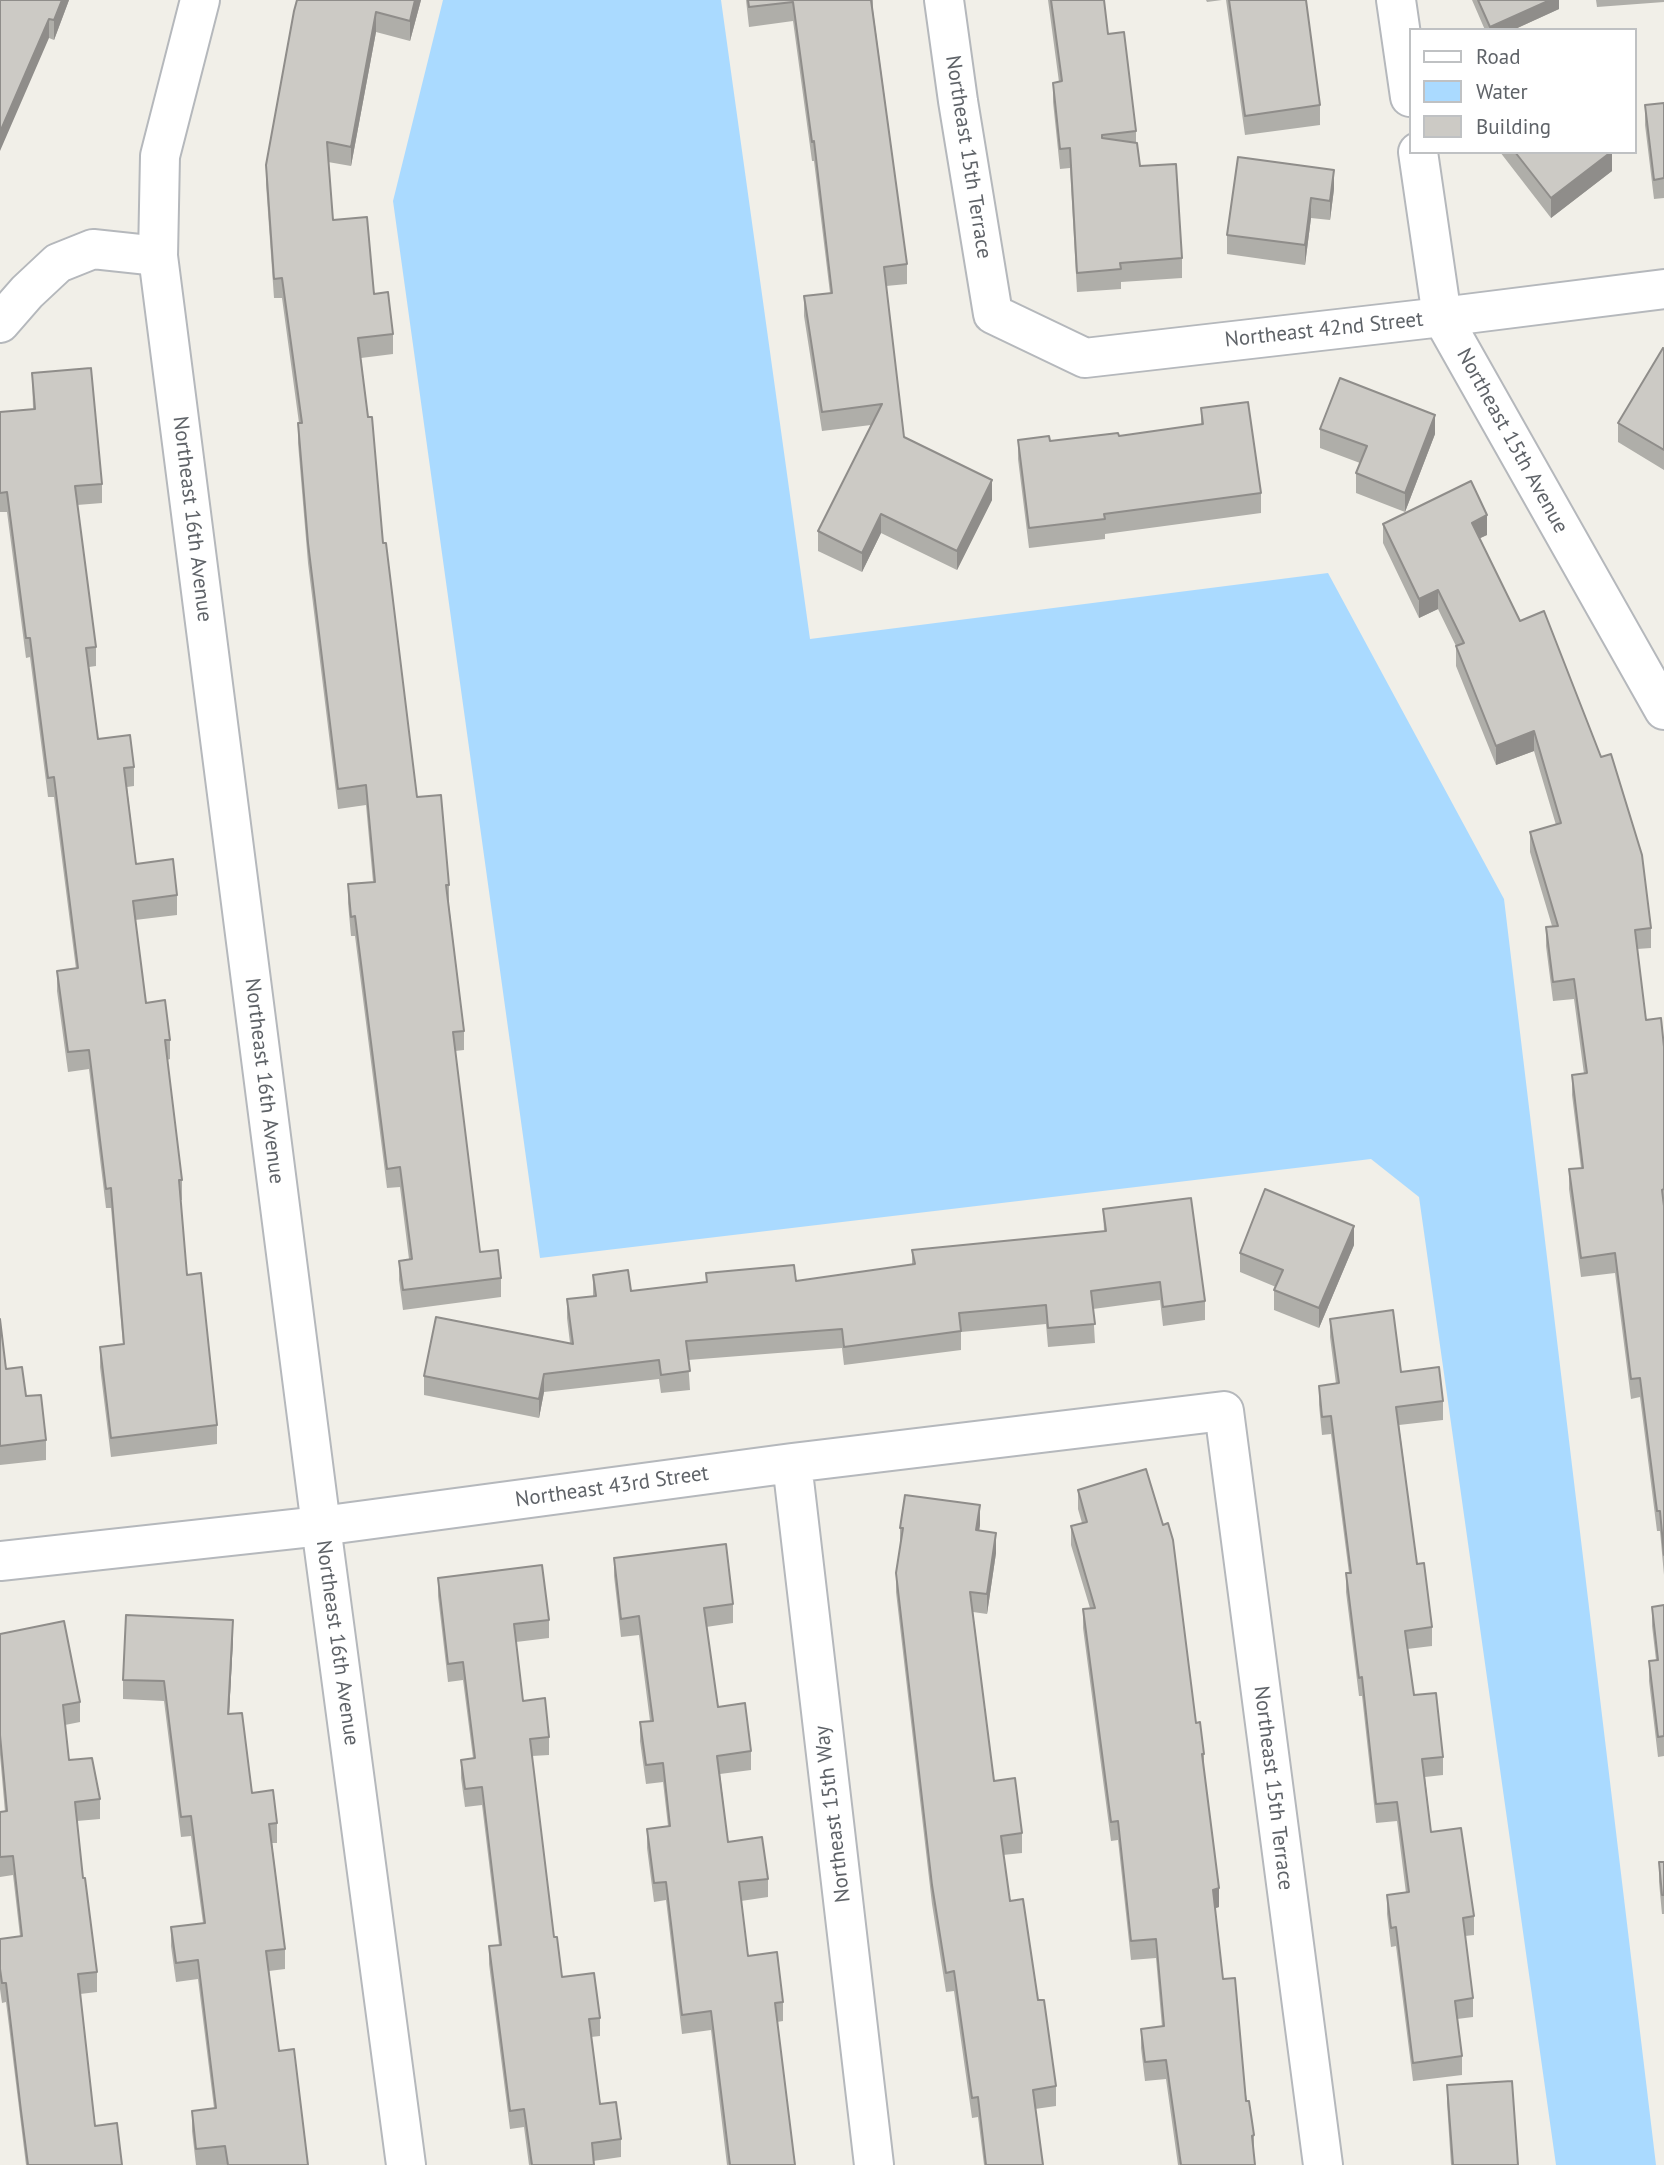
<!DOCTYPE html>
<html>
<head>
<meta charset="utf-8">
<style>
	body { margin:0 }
	#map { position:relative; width:1664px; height:2165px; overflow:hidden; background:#f1efe8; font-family:"PT Sans",sans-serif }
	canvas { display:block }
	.legend { position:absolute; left:1409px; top:28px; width:228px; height:126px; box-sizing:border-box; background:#fff; border:2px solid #bfc1c3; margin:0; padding:9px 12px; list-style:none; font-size:21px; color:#5f6368 }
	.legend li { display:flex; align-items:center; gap:14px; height:35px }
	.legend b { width:35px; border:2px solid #bfc1c3 }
</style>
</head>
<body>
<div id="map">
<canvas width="1664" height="2165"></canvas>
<ul class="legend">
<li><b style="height:9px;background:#fff"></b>Road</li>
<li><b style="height:19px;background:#aadaff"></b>Water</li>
<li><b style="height:19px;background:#cccac5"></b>Building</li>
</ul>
</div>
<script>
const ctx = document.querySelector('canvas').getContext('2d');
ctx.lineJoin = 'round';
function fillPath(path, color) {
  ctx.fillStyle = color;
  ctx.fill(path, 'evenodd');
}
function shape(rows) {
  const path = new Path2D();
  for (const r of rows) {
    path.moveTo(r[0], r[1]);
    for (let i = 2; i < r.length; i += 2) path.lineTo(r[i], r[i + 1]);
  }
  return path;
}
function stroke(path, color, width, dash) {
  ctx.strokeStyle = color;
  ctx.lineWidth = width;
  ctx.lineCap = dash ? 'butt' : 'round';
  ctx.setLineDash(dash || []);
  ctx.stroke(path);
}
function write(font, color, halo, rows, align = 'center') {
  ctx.font = font + ' "PT Sans",sans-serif';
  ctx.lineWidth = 7;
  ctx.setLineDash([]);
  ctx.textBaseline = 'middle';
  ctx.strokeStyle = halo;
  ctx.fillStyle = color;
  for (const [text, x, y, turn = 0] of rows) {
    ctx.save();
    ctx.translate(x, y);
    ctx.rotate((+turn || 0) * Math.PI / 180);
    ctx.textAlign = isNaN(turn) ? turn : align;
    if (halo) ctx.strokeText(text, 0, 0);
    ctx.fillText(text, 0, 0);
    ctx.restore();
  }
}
const water = shape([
	[443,0,721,0,810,639,1328,573,1504,899,1656,2165,1556,2165,1419,1197,1371,1159,540,1258,393,201]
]);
const minor = shape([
	[944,0,958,101,993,314,1085,358,1442,317,1664,289],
	[1396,0,1410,97],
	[1418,152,1442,317,1664,710],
	[0,323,27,292,58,263,93,249,158,256],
	[792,1463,874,2165],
	[0,1561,321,1526,792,1463,1224,1411,1323,2165]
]);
const tertiary = shape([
	[200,0,160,156,158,256,321,1526,406,2165]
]);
const wall = shape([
	[0,0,69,0,54,40,49,38],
	[297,0,421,0,410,41,376,32,351,166,328,162,333,220,374,294,393,334,393,354,361,358,383,543,417,797,449,885,449,905,464,1031,464,1050,455,1051,480,1252,501,1278,501,1297,403,1310,399,1280,399,1261,409,1259,400,1187,387,1188,355,936,351,936,348,903,348,884,373,882,366,805,338,809,308,563,298,443,298,423,299,423,282,298,274,298,266,184,266,165],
	[746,0,873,0,873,10,907,264,907,284,886,286,904,437,992,500,957,570,881,533,862,572,818,551,818,531,871,425,822,431,804,316,804,296,830,293,814,161,812,161,793,21,749,27],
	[1048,0,1104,0,1108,34,1136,131,1136,143,1140,166,1182,258,1182,278,1121,282,1121,289,1077,292,1070,168,1060,169,1053,102,1053,83,1059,82],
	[1206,0,1222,0,1207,2],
	[1226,0,1306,0,1320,105,1320,125,1245,135],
	[1472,0,1559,0,1559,9,1513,30,1485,30],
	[1596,0,1664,0,1664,2,1597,7],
	[1664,103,1664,198,1654,199,1645,125,1645,105],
	[1500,152,1612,152,1612,171,1551,218],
	[1334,189,1330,220,1311,218,1305,265,1227,254,1227,235],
	[1664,349,1664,470,1618,442,1618,423],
	[32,373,102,484,102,503,77,505,96,647,96,666,89,667,98,739,134,767,134,786,127,787,136,864,177,895,177,915,135,920,146,1003,170,1040,170,1059,167,1060,182,1180,182,1200,180,1200,187,1275,217,1425,217,1444,111,1457,100,1367,100,1347,123,1345,111,1208,106,1208,89,1069,68,1072,57,991,57,971,76,969,54,797,48,797,30,657,26,658,7,512,0,512,0,412,33,409],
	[1201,408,1261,493,1261,513,1105,534,1105,539,1029,548,1018,459,1018,440,1050,441,1119,436,1201,424],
	[1320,429,1435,434,1405,512,1356,493,1356,473,1360,463,1320,448],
	[1383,524,1487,535,1480,538,1651,928,1651,948,1637,949,1646,1020,1664,1047,1664,1575,1660,1531,1657,1531,1640,1397,1631,1399,1615,1273,1581,1277,1569,1189,1569,1169,1581,1168,1572,1095,1572,1075,1584,1074,1574,999,1553,1001,1546,946,1546,927,1552,926,1530,852,1530,832,1556,825,1534,751,1496,765,1456,666,1456,646,1438,609,1419,618,1383,543],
	[1103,1209,1205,1301,1205,1320,1163,1326,1160,1300,1093,1309,1095,1343,1048,1347,1046,1324,961,1332,961,1350,844,1365,842,1348,688,1360,690,1390,661,1393,659,1379,544,1392,539,1418,424,1395,424,1376,570,1343,567,1318,567,1299,593,1296,593,1275,631,1291,706,1282,706,1273,796,1281,912,1265,912,1250,1104,1231],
	[1354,1245,1319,1328,1274,1310,1274,1290,1276,1287,1240,1272,1240,1253],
	[0,1319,6,1369,26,1396,46,1440,46,1460,0,1465],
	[1330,1319,1401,1372,1443,1401,1443,1420,1399,1425,1417,1564,1432,1627,1432,1646,1407,1649,1414,1695,1443,1757,1443,1775,1425,1777,1431,1832,1474,1916,1474,1935,1465,1936,1473,1998,1473,2017,1457,2019,1462,2056,1462,2075,1413,2081,1396,1946,1391,1947,1387,1914,1387,1895,1406,1893,1397,1821,1376,1823,1362,1696,1359,1696,1346,1592,1346,1573,1349,1573,1331,1434,1322,1435,1319,1405,1319,1386,1336,1384,1330,1337],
	[1078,1490,1196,1723,1204,1754,1204,1773,1219,1907,1215,1908,1223,1979,1254,2135,1254,2153,1255,2165,1178,2165,1166,2079,1145,2081,1141,2048,1141,2029,1162,2027,1156,1958,1131,1960,1118,1840,1111,1841,1083,1628,1083,1609,1090,1608,1071,1545,1071,1526,1082,1523,1078,1509],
	[980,1525,979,1530,996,1553,987,1614,973,1612,994,1781,1022,1833,1022,1853,1003,1855,1010,1901,1038,2000,1056,2086,1056,2106,1035,2109,1043,2165,984,2165,978,2117,972,2118,954,1991,946,1992,932,1904,896,1592,896,1573,900,1547,900,1528],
	[614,1558,733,1604,733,1623,706,1627,718,1707,751,1751,751,1770,720,1774,728,1842,768,1879,768,1897,741,1901,748,1956,783,2002,783,2021,777,2022,795,2165,727,2165,711,2030,682,2034,666,1900,654,1902,647,1848,647,1829,668,1826,663,1782,646,1784,640,1741,640,1722,650,1721,639,1635,621,1637,614,1576],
	[438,1578,549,1620,549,1638,516,1642,523,1701,549,1737,549,1755,532,1756,554,1937,562,1977,600,2018,600,2036,591,2037,600,2104,621,2139,621,2157,593,2161,594,2165,529,2165,524,2127,510,2129,489,1964,489,1946,499,1945,482,1805,465,1807,461,1778,461,1760,473,1758,463,1680,448,1682,438,1596],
	[1664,1605,1664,1756,1658,1757,1649,1681,1649,1661,1656,1660,1652,1626,1652,1607],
	[0,1634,80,1702,80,1722,65,1725,69,1760,100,1799,100,1819,77,1821,83,1878,97,1972,97,1992,80,1994,95,2126,122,2165,26,2165,6,2002,2,2003,0,1989,0,1939,20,1936,13,1875,0,1877,0,1812,5,1812,0,1755],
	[233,1640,229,1714,252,1793,277,1823,277,1843,272,1843,285,1949,285,1969,269,1971,279,2051,308,2165,196,2165,192,2131,192,2111,214,2108,198,1979,176,1982,171,1946,171,1927,203,1923,191,1836,181,1837,164,1701,123,1699,123,1680],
	[1659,1862,1664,1862,1664,1914,1662,1914,1659,1882],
	[1447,2085,1518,2165,1451,2165,1447,2103]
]);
const shadedWall = shape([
	[62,0,69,0,54,40,54,20],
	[415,0,421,0,410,41,410,21],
	[1550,0,1559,0,1559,9,1513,30,1490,30,1490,27],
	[376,12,376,32,351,166,351,147],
	[49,19,49,38,0,151,0,132],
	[1611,152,1612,152,1612,171,1551,218,1551,198],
	[1334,170,1334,189,1330,220,1330,201],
	[1311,198,1311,218,1305,265,1305,245],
	[1435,415,1435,434,1405,512,1405,493],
	[992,480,992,500,957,570,957,551],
	[881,514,881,533,862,572,862,553],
	[1487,515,1487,535,1472,542,1472,523],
	[1438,590,1438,609,1419,618,1419,599],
	[1534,731,1534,751,1496,765,1496,746],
	[1354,1226,1354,1245,1319,1328,1319,1308],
	[544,1374,544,1392,539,1418,539,1399],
	[980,1505,980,1525,976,1549,976,1530],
	[996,1533,996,1553,987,1614,987,1594],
	[233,1620,233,1640,228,1734,228,1714],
	[1219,1888,1219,1907,1213,1909,1213,1890]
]);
const building = shape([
	[0,0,62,0,54,20,49,19,0,132,0,0],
	[297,0,415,0,410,21,376,12,351,147,327,142,333,220,367,217,374,294,388,292,393,334,358,338,368,417,372,417,383,543,386,543,417,797,441,795,449,885,446,885,464,1031,453,1032,480,1252,498,1250,501,1278,403,1290,399,1261,412,1259,400,1167,387,1169,355,916,351,917,348,884,375,882,366,785,338,789,308,543,298,423,302,423,282,278,274,279,266,165,294,11,297,0],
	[748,0,871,0,907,264,884,267,904,437,992,480,957,551,881,514,862,553,818,531,882,404,822,412,804,296,832,293,814,141,812,142,793,2,749,7,748,0],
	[1051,0,1104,0,1108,34,1124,32,1136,131,1102,135,1102,138,1137,143,1140,166,1176,164,1182,258,1120,263,1121,269,1077,273,1070,148,1060,149,1053,83,1062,81,1051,0],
	[1229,0,1306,0,1320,105,1245,116,1229,0],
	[1478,0,1550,0,1490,27,1478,0],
	[1664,103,1664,178,1654,180,1645,105,1664,103],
	[1515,152,1611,152,1551,198,1515,152],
	[1238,157,1334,170,1330,201,1311,198,1305,245,1227,235,1238,157],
	[1663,348,1664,349,1664,450,1618,423,1663,348],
	[91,368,102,484,75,486,96,647,86,648,98,739,130,735,134,767,124,768,136,864,173,859,177,895,133,901,146,1003,165,1000,170,1040,165,1040,182,1180,179,1180,187,1275,201,1273,217,1425,111,1438,100,1347,124,1344,111,1188,106,1189,89,1050,68,1052,57,971,78,968,54,777,48,778,30,638,26,638,7,492,0,493,0,412,35,409,32,373,91,368],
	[1340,378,1435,415,1405,493,1356,473,1367,446,1320,429,1340,378],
	[1248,402,1261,493,1104,514,1105,519,1029,528,1018,440,1049,436,1050,441,1118,433,1119,436,1203,424,1201,408,1248,402],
	[1471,481,1487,515,1472,523,1520,621,1544,611,1601,757,1611,754,1642,855,1651,928,1635,930,1646,1020,1661,1018,1664,1047,1664,1189,1662,1190,1664,1206,1664,1555,1660,1511,1657,1511,1640,1378,1631,1379,1615,1253,1581,1258,1569,1169,1583,1168,1572,1075,1587,1073,1574,979,1553,982,1546,927,1558,926,1530,832,1561,823,1534,731,1496,746,1456,646,1464,643,1438,590,1419,599,1383,524,1471,481],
	[1265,1189,1354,1226,1319,1308,1274,1290,1283,1270,1240,1253,1265,1189],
	[1191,1198,1205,1301,1163,1307,1160,1282,1091,1291,1095,1324,1048,1328,1046,1305,959,1313,961,1331,844,1347,842,1329,686,1341,690,1371,661,1375,659,1360,544,1374,539,1399,424,1376,436,1317,573,1344,567,1299,596,1296,593,1275,628,1270,631,1291,707,1282,706,1273,794,1265,796,1281,915,1264,912,1250,1106,1231,1103,1209,1191,1198],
	[1393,1310,1401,1372,1439,1367,1443,1401,1396,1407,1417,1564,1424,1563,1432,1627,1405,1631,1414,1695,1436,1693,1443,1757,1422,1759,1431,1832,1461,1828,1474,1916,1463,1918,1473,1998,1455,2001,1462,2056,1413,2063,1396,1927,1391,1928,1387,1895,1409,1892,1397,1802,1376,1804,1362,1677,1359,1678,1346,1573,1351,1573,1331,1416,1322,1417,1319,1386,1339,1383,1330,1319,1393,1310],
	[0,1319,6,1369,22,1367,26,1396,41,1395,46,1440,0,1446,0,1319],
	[1146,1469,1163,1525,1168,1523,1173,1540,1196,1723,1200,1722,1204,1754,1202,1754,1219,1888,1213,1890,1223,1979,1235,1978,1246,2101,1249,2101,1254,2135,1252,2136,1255,2165,1181,2165,1166,2060,1145,2062,1141,2029,1164,2026,1156,1939,1131,1941,1118,1821,1111,1822,1083,1609,1095,1608,1071,1526,1087,1522,1078,1490,1146,1469],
	[905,1495,980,1505,976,1530,996,1533,987,1594,970,1592,994,1781,1015,1778,1022,1833,1001,1836,1010,1901,1023,1899,1038,2000,1044,2000,1056,2086,1033,2090,1043,2165,986,2165,978,2097,972,2098,954,1971,946,1973,932,1885,896,1573,903,1528,900,1528,905,1495],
	[726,1544,733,1604,704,1608,718,1707,745,1703,751,1751,717,1756,728,1842,762,1837,768,1879,739,1882,748,1956,777,1952,783,2002,775,2003,795,2165,730,2165,711,2011,682,2015,666,1882,654,1883,647,1829,670,1826,663,1763,646,1765,640,1722,653,1721,639,1616,621,1619,614,1558,726,1544],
	[542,1565,549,1620,514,1624,523,1701,545,1698,549,1737,530,1739,554,1937,557,1937,562,1977,594,1973,600,2018,589,2019,600,2104,616,2102,621,2139,592,2143,594,2165,532,2165,524,2109,510,2111,489,1946,501,1945,482,1787,465,1789,461,1760,475,1758,463,1662,448,1664,438,1578,542,1565],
	[1664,1605,1664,1736,1658,1737,1649,1661,1658,1660,1652,1607,1664,1605],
	[126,1615,233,1620,228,1714,242,1713,252,1793,273,1790,277,1823,269,1824,285,1949,266,1951,279,2051,294,2049,308,2165,228,2165,225,2146,196,2149,192,2111,216,2108,198,1960,176,1963,171,1927,205,1923,191,1816,181,1817,164,1681,123,1680,126,1615],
	[64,1621,80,1702,63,1705,69,1760,92,1758,100,1799,75,1802,83,1878,85,1878,97,1972,78,1974,95,2126,117,2123,122,2165,28,2165,21,2111,6,1983,2,1983,0,1969,0,1939,22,1936,13,1856,0,1857,0,1812,7,1811,0,1735,0,1634,64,1621],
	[1659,1862,1664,1862,1664,1895,1662,1895,1659,1862],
	[1512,2081,1518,2165,1453,2165,1447,2085,1512,2081]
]);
const streetNames = [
	["Northeast 15th Terrace",968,157,81],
	["Northeast 42nd Street",1324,330,-6],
	["Northeast 15th Avenue",1512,441,61],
	["Northeast 16th Avenue",192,519,83],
	["Northeast 16th Avenue",264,1081,83],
	["Northeast 43rd Street",612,1487,-8],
	["Northeast 16th Avenue",337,1643,82],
	["Northeast 15th Terrace",1273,1788,83],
	["Northeast 15th Way",833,1814,-97]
];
fillPath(water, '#aadaff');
stroke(minor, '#b5b8bc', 42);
stroke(tertiary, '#b5b8bc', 42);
stroke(minor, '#fff', 38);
stroke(tertiary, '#fff', 38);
fillPath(wall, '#afaea9');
fillPath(shadedWall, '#8f8d8a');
fillPath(building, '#cccac5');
stroke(building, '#8f8d8a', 2);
write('21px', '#5f6368', '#fff', streetNames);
</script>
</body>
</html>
